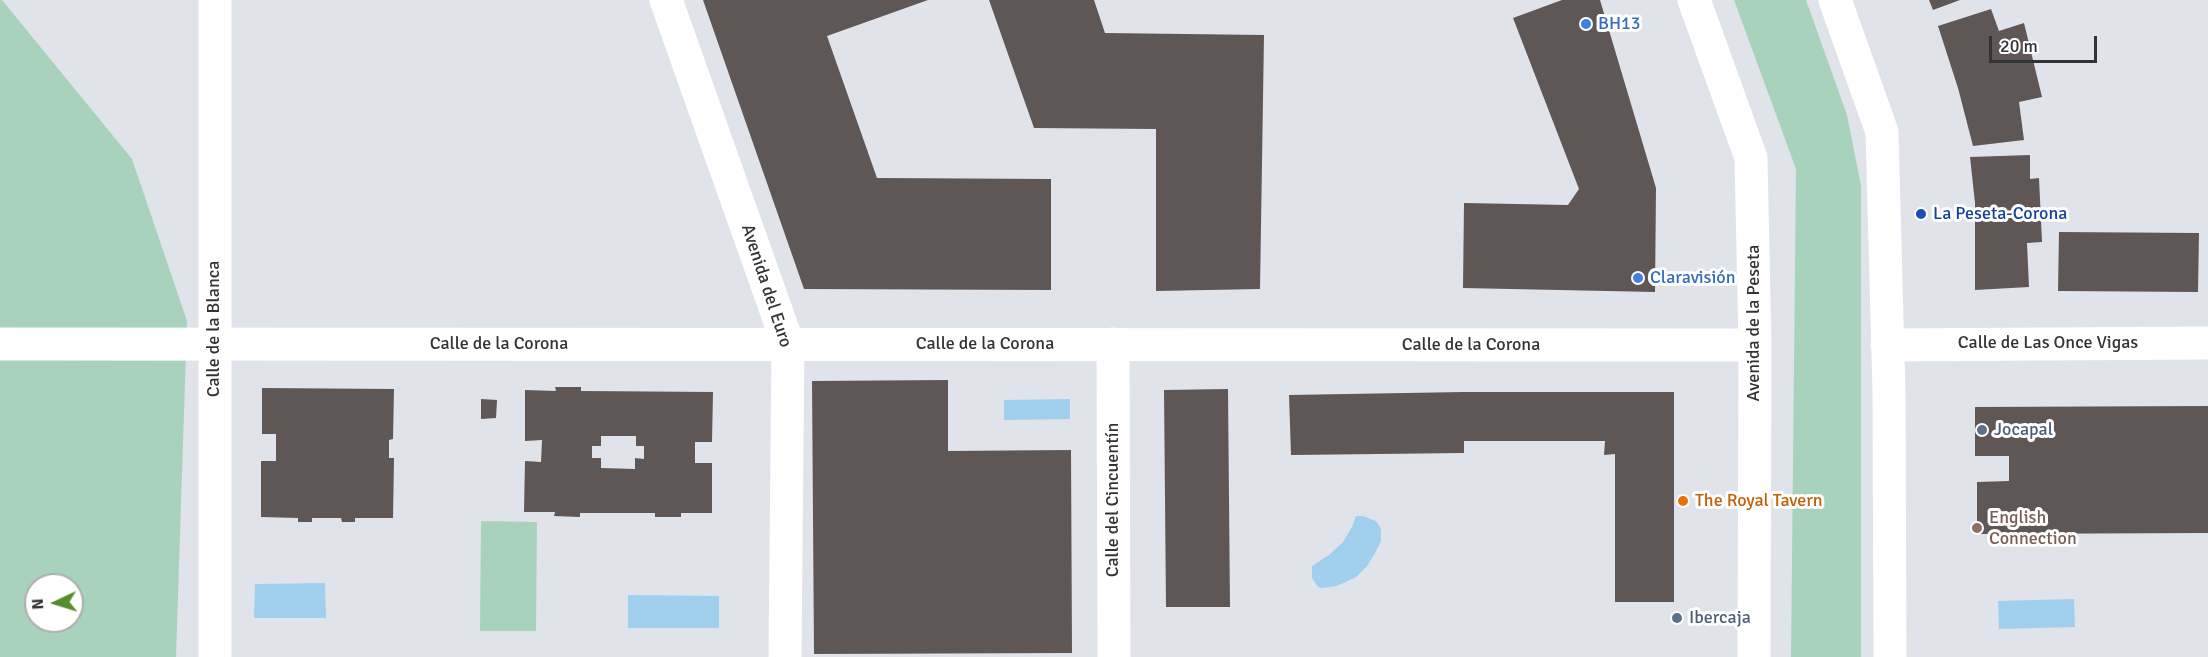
<!DOCTYPE html>
<html>
<head>
<meta charset="utf-8">
<style>
	body { margin:0 }
	#map { position:relative; width:2208px; height:657px; overflow:hidden; background:#e0e3ea; font-family:Signika,sans-serif }
	canvas { display:block }
	.north { position:absolute; left:24px; top:573px; width:60px; height:60px; box-sizing:border-box; background:#fff; border:2px solid #adadaf; border-radius:50%; rotate:266deg; font-size:16px; font-weight:700; line-height:24px; text-align:center; color:#323336 }
	.north::after { content:''; display:block; margin:auto; width:21px; height:27px; background:#558f2c; clip-path:polygon(50% 0,100% 100%,50% 72%,0 100%) }
	.scale { position:absolute; left:1989px; top:36px; width:108px; height:27px; box-sizing:border-box; border:3px solid #323336; border-top:0; padding-left:8px; font-size:18px; line-height:21px; white-space:nowrap; color:#323336; -webkit-text-stroke:4px #fff; paint-order:stroke }
</style>
</head>
<body>
<div id="map">
<canvas width="2208" height="657"></canvas>
<div class="north">N</div>
<div class="scale">20 m</div>
</div>
<script>
const ctx = document.querySelector('canvas').getContext('2d');
ctx.lineJoin = 'round';
function fillPath(path, color) {
  ctx.fillStyle = color;
  ctx.fill(path, 'evenodd');
}
function shape(rows) {
  const path = new Path2D();
  for (const r of rows) {
    path.moveTo(r[0], r[1]);
    for (let i = 2; i < r.length; i += 2) path.lineTo(r[i], r[i + 1]);
  }
  return path;
}
function stroke(path, color, width, dash) {
  ctx.strokeStyle = color;
  ctx.lineWidth = width;
  ctx.lineCap = dash ? 'butt' : 'round';
  ctx.setLineDash(dash || []);
  ctx.stroke(path);
}
function write(font, color, halo, rows, align = 'center') {
  ctx.font = font + ' Signika,sans-serif';
  ctx.lineWidth = 6;
  ctx.setLineDash([]);
  ctx.textBaseline = 'middle';
  ctx.strokeStyle = halo;
  ctx.fillStyle = color;
  for (const [text, x, y, turn = 0] of rows) {
    ctx.save();
    ctx.translate(x, y);
    ctx.rotate((+turn || 0) * Math.PI / 180);
    ctx.textAlign = isNaN(turn) ? turn : align;
    if (halo) ctx.strokeText(text, 0, 0);
    ctx.fillText(text, 0, 0);
    ctx.restore();
  }
}
const green = shape([
	[0,0,2,0,132,159,187,321,176,657,0,657],
	[36,585,72,585,72,621,36,621],
	[1734,0,1806,0,1847,115,1861,186,1861,657,1791,657,1796,169],
	[481,521,537,522,536,631,480,631]
]);
const water = shape([
	[1070,399,1070,419,1004,420,1004,400],
	[1356,516,1363,516,1376,521,1381,529,1381,541,1375,553,1367,566,1356,577,1337,586,1322,588,1318,587,1312,578,1312,566,1329,555,1343,542,1352,527],
	[325,583,326,618,254,618,255,584],
	[628,595,719,596,719,628,628,628],
	[2074,599,2075,627,1999,629,1998,601]
]);
const building = shape([
	[703,0,928,0,827,36,877,178,1051,179,1051,290,804,289],
	[989,0,1094,0,1105,33,1264,35,1260,289,1156,291,1156,129,1034,128],
	[1562,0,1600,0,1656,188,1655,292,1463,288,1464,203,1568,205,1579,189,1513,18],
	[1929,0,1960,0,1933,10],
	[1991,9,1999,31,2024,23,2042,97,2019,102,2024,140,1973,146,1958,88,1938,26],
	[2030,155,2030,179,2039,178,2042,242,2027,243,2029,287,1975,290,1975,203,1970,157],
	[2059,232,2199,233,2198,292,2058,291],
	[948,380,948,451,1071,450,1072,653,814,654,812,381],
	[555,387,581,387,581,391,713,392,712,442,695,442,695,463,712,463,712,513,681,513,681,517,655,517,655,513,580,513,580,517,554,516,555,512,524,512,525,461,541,462,542,440,525,441,525,390,556,391],
	[601,436,636,436,636,446,644,446,644,459,635,458,635,469,601,468,601,458,592,458,592,446,601,446],
	[262,388,394,389,393,439,389,440,389,458,394,458,393,518,355,518,355,522,342,522,341,518,312,518,312,522,298,522,298,518,261,517,261,461,276,461,276,434,262,434],
	[1228,389,1230,607,1166,607,1164,390],
	[1464,392,1674,392,1674,602,1615,602,1615,454,1604,455,1605,441,1464,441,1464,453,1291,455,1289,395],
	[481,399,497,400,496,418,481,419],
	[2208,406,2208,533,1977,534,1977,482,2009,481,2009,456,1975,456,1975,407]
]);
const minor = shape([
	[215,0,215,657],
	[666,0,788,344,785,657],
	[1694,0,1751,158,1755,345,1754,657],
	[1835,0,1882,132,1889,393,1890,657],
	[0,344,1755,345],
	[1113,344,1114,657],
	[1887,345,2208,343]
]);
const markers = [
	[1586,24,6,"#3f7fe0"],
	[1921,214,6,"#1a4fb4"],
	[1638,278,6,"#3f7fe0"],
	[1982,430,6,"#5c6f8a"],
	[1683,501,6,"#e8710a"],
	[1977,528,6,"#8d6e63"],
	[1677,618,6,"#5c6f8a"]
];
const shopNames = [
	["BH13",1598,24],
	["Claravisión",1650,278]
];
const transitNames = [
	["La Peseta-Corona",1933,214]
];
const streetNames = [
	["Avenida del Euro",766,286,72],
	["Avenida de la Peseta",1754,323,-90],
	["Calle de la Blanca",214,329,-90],
	["Calle de Las Once Vigas",2048,343],
	["Calle de la Corona",499,344],
	["Calle de la Corona",985,344],
	["Calle de la Corona",1471,345],
	["Calle del Cincuentín",1113,500,-90]
];
const serviceNames = [
	["Jocapal",1994,430],
	["Ibercaja",1689,618]
];
const foodNames = [
	["The Royal Tavern",1695,501]
];
const educationNames = [
	["English",1989,518],
	["Connection",1989,539]
];
fillPath(green, '#a9d2bd');
fillPath(water, '#a0d0ee');
fillPath(building, '#5e5756');
stroke(minor, '#fff', 33);
for (const [x, y, r, color] of markers) {
  const dot = new Path2D();
  dot.arc(x, y, r, 0, 2 * Math.PI);
  ctx.fillStyle = color;
  ctx.fill(dot);
  stroke(dot, '#fff', 2);
}
write('18px', '#366cbe', '#fff', shopNames, 'left');
write('18px', '#164399', '#fff', transitNames, 'left');
write('18px', '#323336', '#fff', streetNames);
write('18px', '#4e5e75', '#fff', serviceNames, 'left');
write('18px', '#c56008', '#fff', foodNames, 'left');
write('18px', '#785e54', '#fff', educationNames, 'left');
</script>
</body>
</html>
